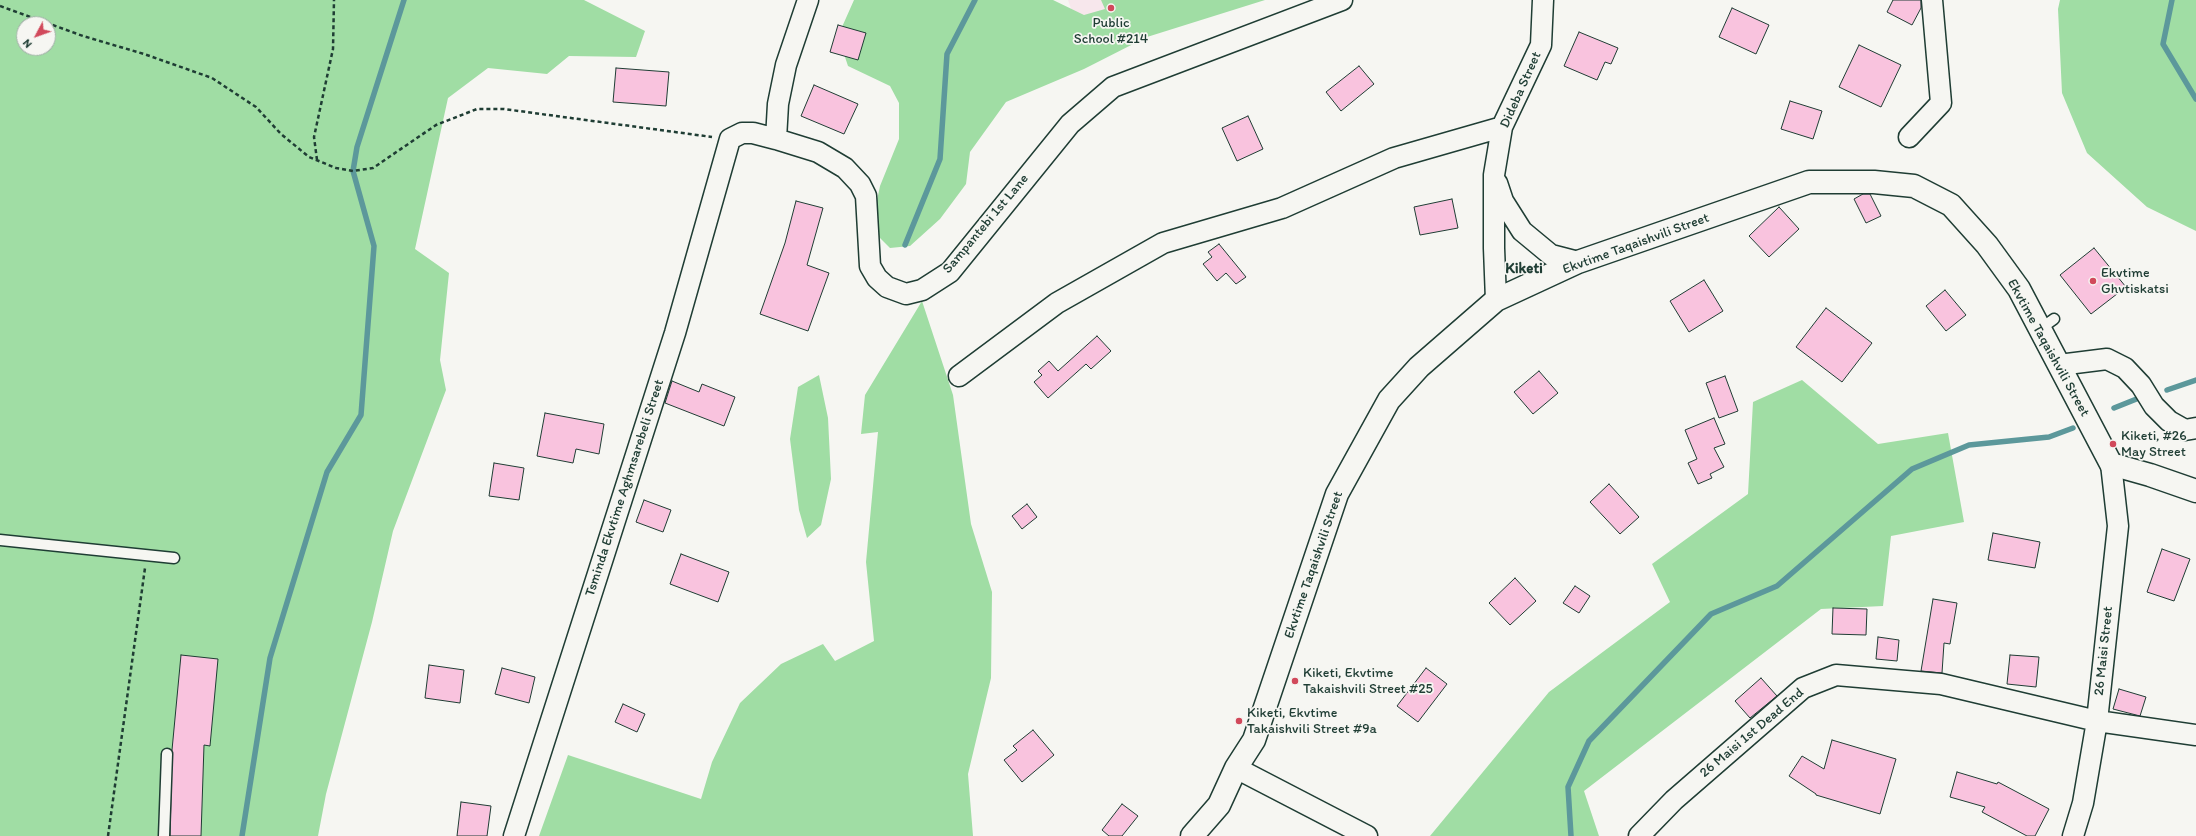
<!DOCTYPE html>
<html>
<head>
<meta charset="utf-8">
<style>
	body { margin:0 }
	#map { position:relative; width:2196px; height:836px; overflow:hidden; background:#f6f6f2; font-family:Itim,sans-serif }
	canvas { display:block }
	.north { position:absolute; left:16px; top:16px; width:40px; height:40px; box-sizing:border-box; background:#f6f6f2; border:1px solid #a0aca6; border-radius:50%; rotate:229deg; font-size:11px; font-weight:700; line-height:16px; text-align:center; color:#1f3d34 }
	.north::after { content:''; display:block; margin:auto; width:14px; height:18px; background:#d1495b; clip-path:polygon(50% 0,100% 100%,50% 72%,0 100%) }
</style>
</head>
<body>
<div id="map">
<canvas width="2196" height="836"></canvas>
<div class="north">N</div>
</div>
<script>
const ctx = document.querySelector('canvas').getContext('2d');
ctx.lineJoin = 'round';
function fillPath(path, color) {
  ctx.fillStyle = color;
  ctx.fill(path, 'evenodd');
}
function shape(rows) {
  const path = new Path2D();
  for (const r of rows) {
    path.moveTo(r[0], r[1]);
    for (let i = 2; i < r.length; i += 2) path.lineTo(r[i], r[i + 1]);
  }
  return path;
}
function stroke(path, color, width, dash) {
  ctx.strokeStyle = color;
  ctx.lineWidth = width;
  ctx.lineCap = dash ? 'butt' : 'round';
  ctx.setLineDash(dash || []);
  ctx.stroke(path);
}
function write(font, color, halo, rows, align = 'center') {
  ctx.font = font + ' Itim,sans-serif';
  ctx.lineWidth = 3.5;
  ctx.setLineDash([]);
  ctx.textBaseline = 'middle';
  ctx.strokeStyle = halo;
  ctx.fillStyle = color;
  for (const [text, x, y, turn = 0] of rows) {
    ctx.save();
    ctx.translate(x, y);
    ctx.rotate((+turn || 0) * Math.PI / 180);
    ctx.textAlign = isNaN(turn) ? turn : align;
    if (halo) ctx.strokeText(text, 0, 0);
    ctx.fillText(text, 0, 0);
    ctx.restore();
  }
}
const built = shape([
	[1068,0,1172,0,1107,26,1074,17]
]);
const green = shape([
	[0,0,584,0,645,31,636,57,569,56,547,74,488,68,448,98,415,249,449,273,440,360,446,390,393,531,372,622,326,794,318,836,0,836],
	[24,24,48,24,48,48,24,48],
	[854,0,1053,0,1084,15,1105,9,1101,0,1265,0,1147,37,1084,69,1006,102,970,152,966,184,940,219,910,246,890,248,871,229,880,186,899,139,899,103,890,86,848,66,838,36],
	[2060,0,2196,0,2196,231,2147,207,2087,153,2062,93,2058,9],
	[922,301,953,395,971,524,992,592,991,678,968,774,973,836,539,836,568,755,701,799,712,762,740,703,781,664,823,644,835,661,874,641,866,562,878,432,861,434,865,395],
	[819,375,828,418,831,479,821,525,807,538,799,510,790,439,798,387],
	[1802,380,1878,444,1948,433,1964,522,1891,536,1883,606,1821,609,1584,791,1599,836,1430,836,1549,692,1670,602,1652,564,1748,494,1753,402]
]);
const stream = shape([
	[2172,0,2163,44,2196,99],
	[905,245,940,159,947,54,975,0],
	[2167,390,2196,380],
	[2114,408,2139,398],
	[242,836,270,658,327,472,361,415,374,246,353,171,357,147,404,0],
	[1571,836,1568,787,1589,741,1711,614,1777,586,1912,469,1969,445,2049,437,2073,428]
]);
const building = shape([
	[1893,0,1921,0,1921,8,1912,25,1887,12,1893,0],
	[1732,8,1769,25,1756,54,1719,37,1732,8],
	[838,25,866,33,858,60,830,52,838,25],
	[1579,32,1618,48,1611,64,1605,62,1597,80,1564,66,1579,32],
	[1859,45,1901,65,1881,107,1839,87,1859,45],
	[1359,66,1374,84,1341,111,1326,92,1359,66],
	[616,68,669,72,666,106,613,102,616,68],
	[814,85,858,104,844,134,801,116,814,85],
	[1790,101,1822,111,1813,139,1781,129,1790,101],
	[1248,116,1263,149,1237,161,1222,128,1248,116],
	[1863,194,1870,194,1881,216,1866,223,1854,199,1863,194],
	[1452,199,1458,228,1420,235,1414,207,1452,199],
	[796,201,823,208,807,265,829,273,808,331,760,314,785,243,796,201],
	[1779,207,1799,229,1769,257,1749,236,1779,207],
	[1219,244,1246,277,1236,284,1226,273,1217,281,1203,264,1212,257,1208,252,1219,244],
	[2094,248,2126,287,2091,314,2060,275,2094,248],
	[1704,280,1723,311,1689,332,1670,301,1704,280],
	[1945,290,1966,315,1946,331,1926,306,1945,290],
	[1826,308,1872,343,1842,382,1796,347,1826,308],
	[1097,336,1111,351,1091,369,1086,364,1048,398,1034,382,1042,375,1038,371,1049,361,1058,371,1097,336],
	[1539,371,1558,393,1533,414,1514,392,1539,371],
	[1725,376,1738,411,1719,418,1706,383,1725,376],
	[672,381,699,392,702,384,735,397,724,426,665,403,672,381],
	[545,413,604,424,599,454,576,449,573,463,537,456,545,413],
	[1714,418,1725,444,1714,448,1724,467,1710,474,1712,478,1698,484,1688,463,1697,459,1685,430,1714,418],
	[494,463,524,468,519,500,489,496,494,463],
	[1609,484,1639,517,1620,534,1590,502,1609,484],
	[644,500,671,510,663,532,636,522,644,500],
	[1027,504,1037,517,1022,529,1012,516,1027,504],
	[1993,533,2040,542,2035,568,1988,560,1993,533],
	[2162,549,2190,559,2174,601,2147,592,2162,549],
	[681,554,729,572,718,602,670,584,681,554],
	[1515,578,1536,601,1510,625,1489,603,1515,578],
	[1575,586,1590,596,1579,613,1563,603,1575,586],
	[1933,599,1957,603,1950,644,1944,643,1942,673,1921,671,1933,599],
	[1833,608,1867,609,1866,635,1832,634,1833,608],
	[1878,637,1899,640,1897,661,1876,659,1878,637],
	[181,655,218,659,210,746,204,745,201,836,170,836,172,750,181,655],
	[2010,655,2039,657,2036,687,2007,684,2010,655],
	[429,665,464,670,460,703,425,698,429,665],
	[502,668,535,677,529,703,495,694,502,668],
	[1426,668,1447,684,1418,722,1397,706,1426,668],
	[1761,678,1777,696,1750,718,1735,701,1761,678],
	[2119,689,2146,697,2140,716,2113,709,2119,689],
	[623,704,645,714,637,732,615,722,623,704],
	[1033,730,1054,755,1022,782,1004,760,1017,750,1013,746,1033,730],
	[1832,740,1896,759,1880,814,1816,795,1816,794,1789,776,1802,756,1824,769,1832,740],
	[1957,772,1997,784,1998,782,2049,809,2035,836,2027,836,1982,812,1985,807,1950,797,1957,772],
	[461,802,491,806,487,836,457,836,461,802],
	[1122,804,1138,816,1122,836,1109,836,1102,830,1122,804]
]);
const path = shape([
	[0,6,83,36,144,54,212,78,256,107,281,134,309,157,336,168,353,171,373,168,436,125,477,109,504,109,712,137],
	[317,160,314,137,333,49,334,0],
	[108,836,145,568]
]);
const lane = shape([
	[2040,329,2054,319],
	[0,540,174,558],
	[164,836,167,754]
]);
const street = shape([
	[1909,137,1941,103,1932,0],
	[776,139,778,104,786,65,808,0],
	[1497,183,1503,201,1522,231,1551,255,1578,262],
	[1496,300,1494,248,1494,175,1502,127,1541,45,1543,0],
	[2059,365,2107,359,2125,368,2141,385,2154,406,2169,421,2185,430,2196,428],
	[959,376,1057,303,1163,243,1282,208,1394,158,1502,127],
	[1236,768,1367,836],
	[514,836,675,333,730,139,742,133,753,133,776,139,818,152,845,168,860,184,866,196,870,266,877,278,887,287,906,294,922,290,950,272,1070,124,1113,87,1342,0],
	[1639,836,1674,800,1803,688,1836,675,1941,684,2097,721,2196,735],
	[2073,836,2083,803,2097,721,2118,526,2111,464]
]);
const secondary = shape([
	[1192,836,1219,805,1236,768,1254,740,1337,494,1389,400,1419,367,1496,300,1578,262,1809,182,1874,182,1914,186,1951,205,1987,245,2019,289,2111,464,2150,475,2196,491]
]);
const markers = [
	[1111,8,4,"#d1495b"],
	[2093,281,4,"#d1495b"],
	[2113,444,4,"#d1495b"],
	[1295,681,4,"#d1495b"],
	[1239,721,4,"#d1495b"]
];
const poiNames = [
	["Public",1111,23,"center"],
	["School #214",1111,39,"center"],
	["Ekvtime",2101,273],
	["Ghvtiskatsi",2101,289],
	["Kiketi, #26",2121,436],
	["May Street",2121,452],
	["Kiketi, Ekvtime",1303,673],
	["Takaishvili Street #25",1303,689],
	["Kiketi, Ekvtime",1247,713],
	["Takaishvili Street #9a",1247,729]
];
const streetNames = [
	["Dideba Street",1521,90,-66],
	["Sampantebi 1st Lane",986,224,-50],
	["Ekvtime Taqaishvili Street",1636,244,-20],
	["Ekvtime Taqaishvili Street",2048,348,61],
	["Tsminda Ekvtime Aghmsarebeli Street",625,488,-72],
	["Ekvtime Taqaishvili Street",1314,565,-71],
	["26 Maisi Street",2104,651,-84],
	["26 Maisi 1st Dead End",1752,733,-40]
];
const neighbourhoodNames = [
	["Kiketi",1524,269]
];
fillPath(built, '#f7e7ec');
fillPath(green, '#a0dda4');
stroke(stream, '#5c989b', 5.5);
fillPath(building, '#f9c3de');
stroke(building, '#1f3d34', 1);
stroke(lane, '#1f3d34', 13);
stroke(street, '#1f3d34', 23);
stroke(secondary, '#1f3d34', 25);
stroke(path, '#1f3d34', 2.5, [4, 3]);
stroke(lane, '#f6f6f2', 10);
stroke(street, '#f6f6f2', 20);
stroke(secondary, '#f6f6f2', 22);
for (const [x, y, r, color] of markers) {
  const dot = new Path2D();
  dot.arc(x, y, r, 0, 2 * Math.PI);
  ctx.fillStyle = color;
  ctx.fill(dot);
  stroke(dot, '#f6f6f2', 1.5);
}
write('14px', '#1f3d34', '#f6f6f2', poiNames, 'left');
write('14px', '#1f3d34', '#f6f6f2', streetNames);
write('bold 15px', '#1f3d34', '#f6f6f2', neighbourhoodNames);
</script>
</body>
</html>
